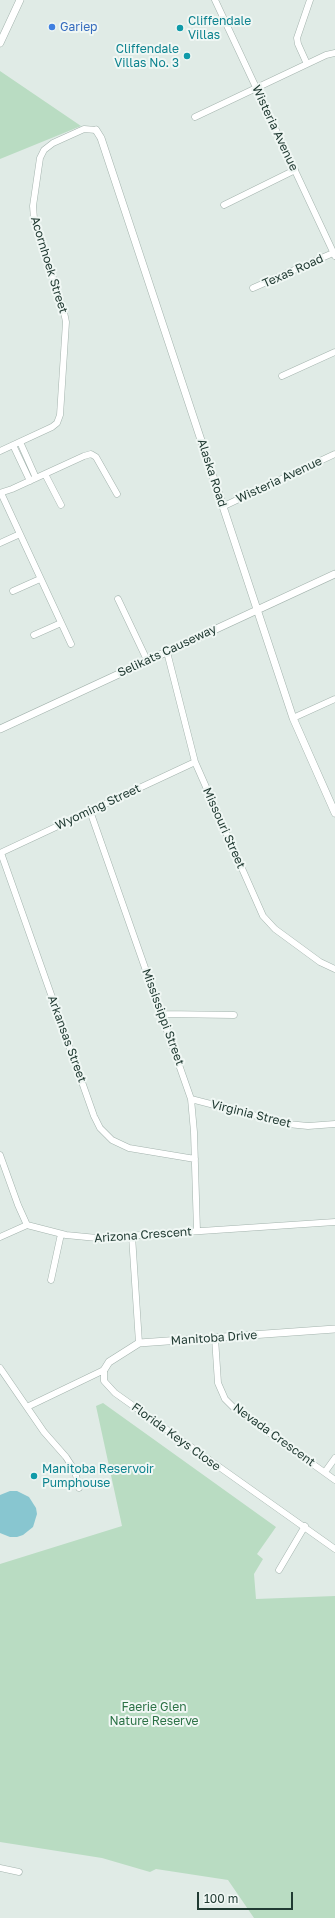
<!DOCTYPE html>
<html>
<head>
<meta charset="utf-8">
<style>
	body { margin:0 }
	#map { position:relative; width:335px; height:1918px; overflow:hidden; background:#e0ebe6; font-family:"Golos Text",sans-serif }
	canvas { display:block }
	.scale { position:absolute; left:197px; top:1892px; width:96px; height:18px; box-sizing:border-box; border:2px solid #213b33; border-top:0; padding-left:5px; font-size:12px; line-height:14px; white-space:nowrap; color:#213b33; -webkit-text-stroke:3px #f0f7f4; paint-order:stroke }
</style>
</head>
<body>
<div id="map">
<canvas width="335" height="1918"></canvas>
<div class="scale">100 m</div>
</div>
<script>
const ctx = document.querySelector('canvas').getContext('2d');
ctx.lineJoin = 'round';
function fillPath(path, color) {
  ctx.fillStyle = color;
  ctx.fill(path, 'evenodd');
}
function shape(rows) {
  const path = new Path2D();
  for (const r of rows) {
    path.moveTo(r[0], r[1]);
    for (let i = 2; i < r.length; i += 2) path.lineTo(r[i], r[i + 1]);
  }
  return path;
}
function stroke(path, color, width, dash) {
  ctx.strokeStyle = color;
  ctx.lineWidth = width;
  ctx.lineCap = dash ? 'butt' : 'round';
  ctx.setLineDash(dash || []);
  ctx.stroke(path);
}
function write(font, color, halo, rows, align = 'center') {
  ctx.font = font + ' "Golos Text",sans-serif';
  ctx.lineWidth = 4;
  ctx.setLineDash([]);
  ctx.textBaseline = 'middle';
  ctx.strokeStyle = halo;
  ctx.fillStyle = color;
  for (const [text, x, y, turn = 0] of rows) {
    ctx.save();
    ctx.translate(x, y);
    ctx.rotate((+turn || 0) * Math.PI / 180);
    ctx.textAlign = isNaN(turn) ? turn : align;
    if (halo) ctx.strokeText(text, 0, 0);
    ctx.fillText(text, 0, 0);
    ctx.restore();
  }
}
const green = shape([
	[0,71,81,126,0,159],
	[103,1403,276,1527,257,1554,263,1559,254,1574,256,1599,335,1596,335,1918,254,1918,228,1880,156,1869,150,1872,102,1858,0,1842,0,1564,122,1526,96,1406]
]);
const water = shape([
	[10,1491,17,1491,29,1497,36,1508,37,1514,33,1527,23,1535,17,1537,10,1537,0,1533,0,1495]
]);
const minor = shape([
	[215,0,335,256],
	[307,64,298,44,297,38,310,0],
	[195,117,326,55,335,53],
	[224,205,295,170],
	[253,288,333,253],
	[282,376,335,352],
	[20,442,36,478],
	[13,445,30,481],
	[0,451,52,427,57,423,60,415,66,322,64,312,34,219,33,206,40,158,44,150,53,143,84,129,96,130],
	[45,474,61,505],
	[0,493,12,489,84,456,91,454,96,457,117,494],
	[1,493,71,644],
	[224,506,335,454],
	[0,543,20,534],
	[13,591,40,579],
	[118,599,147,660],
	[34,635,61,623],
	[167,652,195,762,263,916,275,929,320,962,335,969],
	[293,718,335,699],
	[90,811,191,1099,194,1132,197,1231],
	[0,853,195,762],
	[1,853,94,1116,100,1128,112,1140,129,1148,195,1159],
	[163,1014,234,1015],
	[191,1099,288,1124,308,1126,335,1124],
	[0,1155,18,1205,27,1225,66,1235,97,1238,335,1222],
	[132,1236,139,1343],
	[0,1237,27,1225],
	[51,1280,61,1234],
	[215,1338,218,1383,225,1399,233,1407,335,1480],
	[0,1368,44,1432,66,1457,75,1471,79,1488],
	[27,1407,104,1370,104,1381,115,1393,335,1549],
	[325,1472,335,1458],
	[279,1570,305,1526],
	[0,1868,19,1872]
]);
const tertiary = shape([
	[0,43,20,0],
	[96,130,101,138,293,718,335,813],
	[0,729,335,574],
	[104,1370,109,1362,139,1343,335,1329]
]);
const markers = [
	[52,27,4,"#3f7fe0"],
	[180,28,4,"#0f9aa8"],
	[187,56,4,"#0f9aa8"],
	[34,1476,4,"#0f9aa8"]
];
const cultureNames = [
	["Cliffendale",188,21],
	["Villas",188,35],
	["Cliffendale",179,49,"right"],
	["Villas No. 3",179,63,"right"],
	["Manitoba Reservoir",42,1469],
	["Pumphouse",42,1483]
];
const shopNames = [
	["Gariep",60,27]
];
const streetNames = [
	["Wisteria Avenue",275,128,65],
	["Acornhoek Street",49,265,73],
	["Texas Road",293,271,-24],
	["Alaska Road",212,473,72],
	["Wisteria Avenue",279,480,-25],
	["Selikats Causeway",167,651,-25],
	["Wyoming Street",98,807,-25],
	["Missouri Street",224,828,66],
	["Mississippi Street",163,1017,70],
	["Arkansas Street",67,1039,70],
	["Virginia Street",251,1114,14],
	["Arizona Crescent",143,1235,-4],
	["Manitoba Drive",214,1338,-4],
	["Nevada Crescent",274,1435,36],
	["Florida Keys Close",176,1437,36]
];
const parkNames = [
	["Faerie Glen",154,1707],
	["Nature Reserve",154,1721]
];
fillPath(green, '#b9dcc2');
fillPath(water, '#88c6d0');
stroke(minor, '#a3b3ad', 7);
stroke(tertiary, '#a3b3ad', 8);
stroke(minor, '#fff', 6);
stroke(tertiary, '#fff', 7);
for (const [x, y, r, color] of markers) {
  const dot = new Path2D();
  dot.arc(x, y, r, 0, 2 * Math.PI);
  ctx.fillStyle = color;
  ctx.fill(dot);
  stroke(dot, '#f0f7f4', 1.5);
}
write('12px', '#0d838f', '#f0f7f4', cultureNames, 'left');
write('12px', '#366cbe', '#f0f7f4', shopNames, 'left');
write('12px', '#213b33', '#f0f7f4', streetNames);
write('12px', '#2b7145', '#f0f7f4', parkNames);
</script>
</body>
</html>
